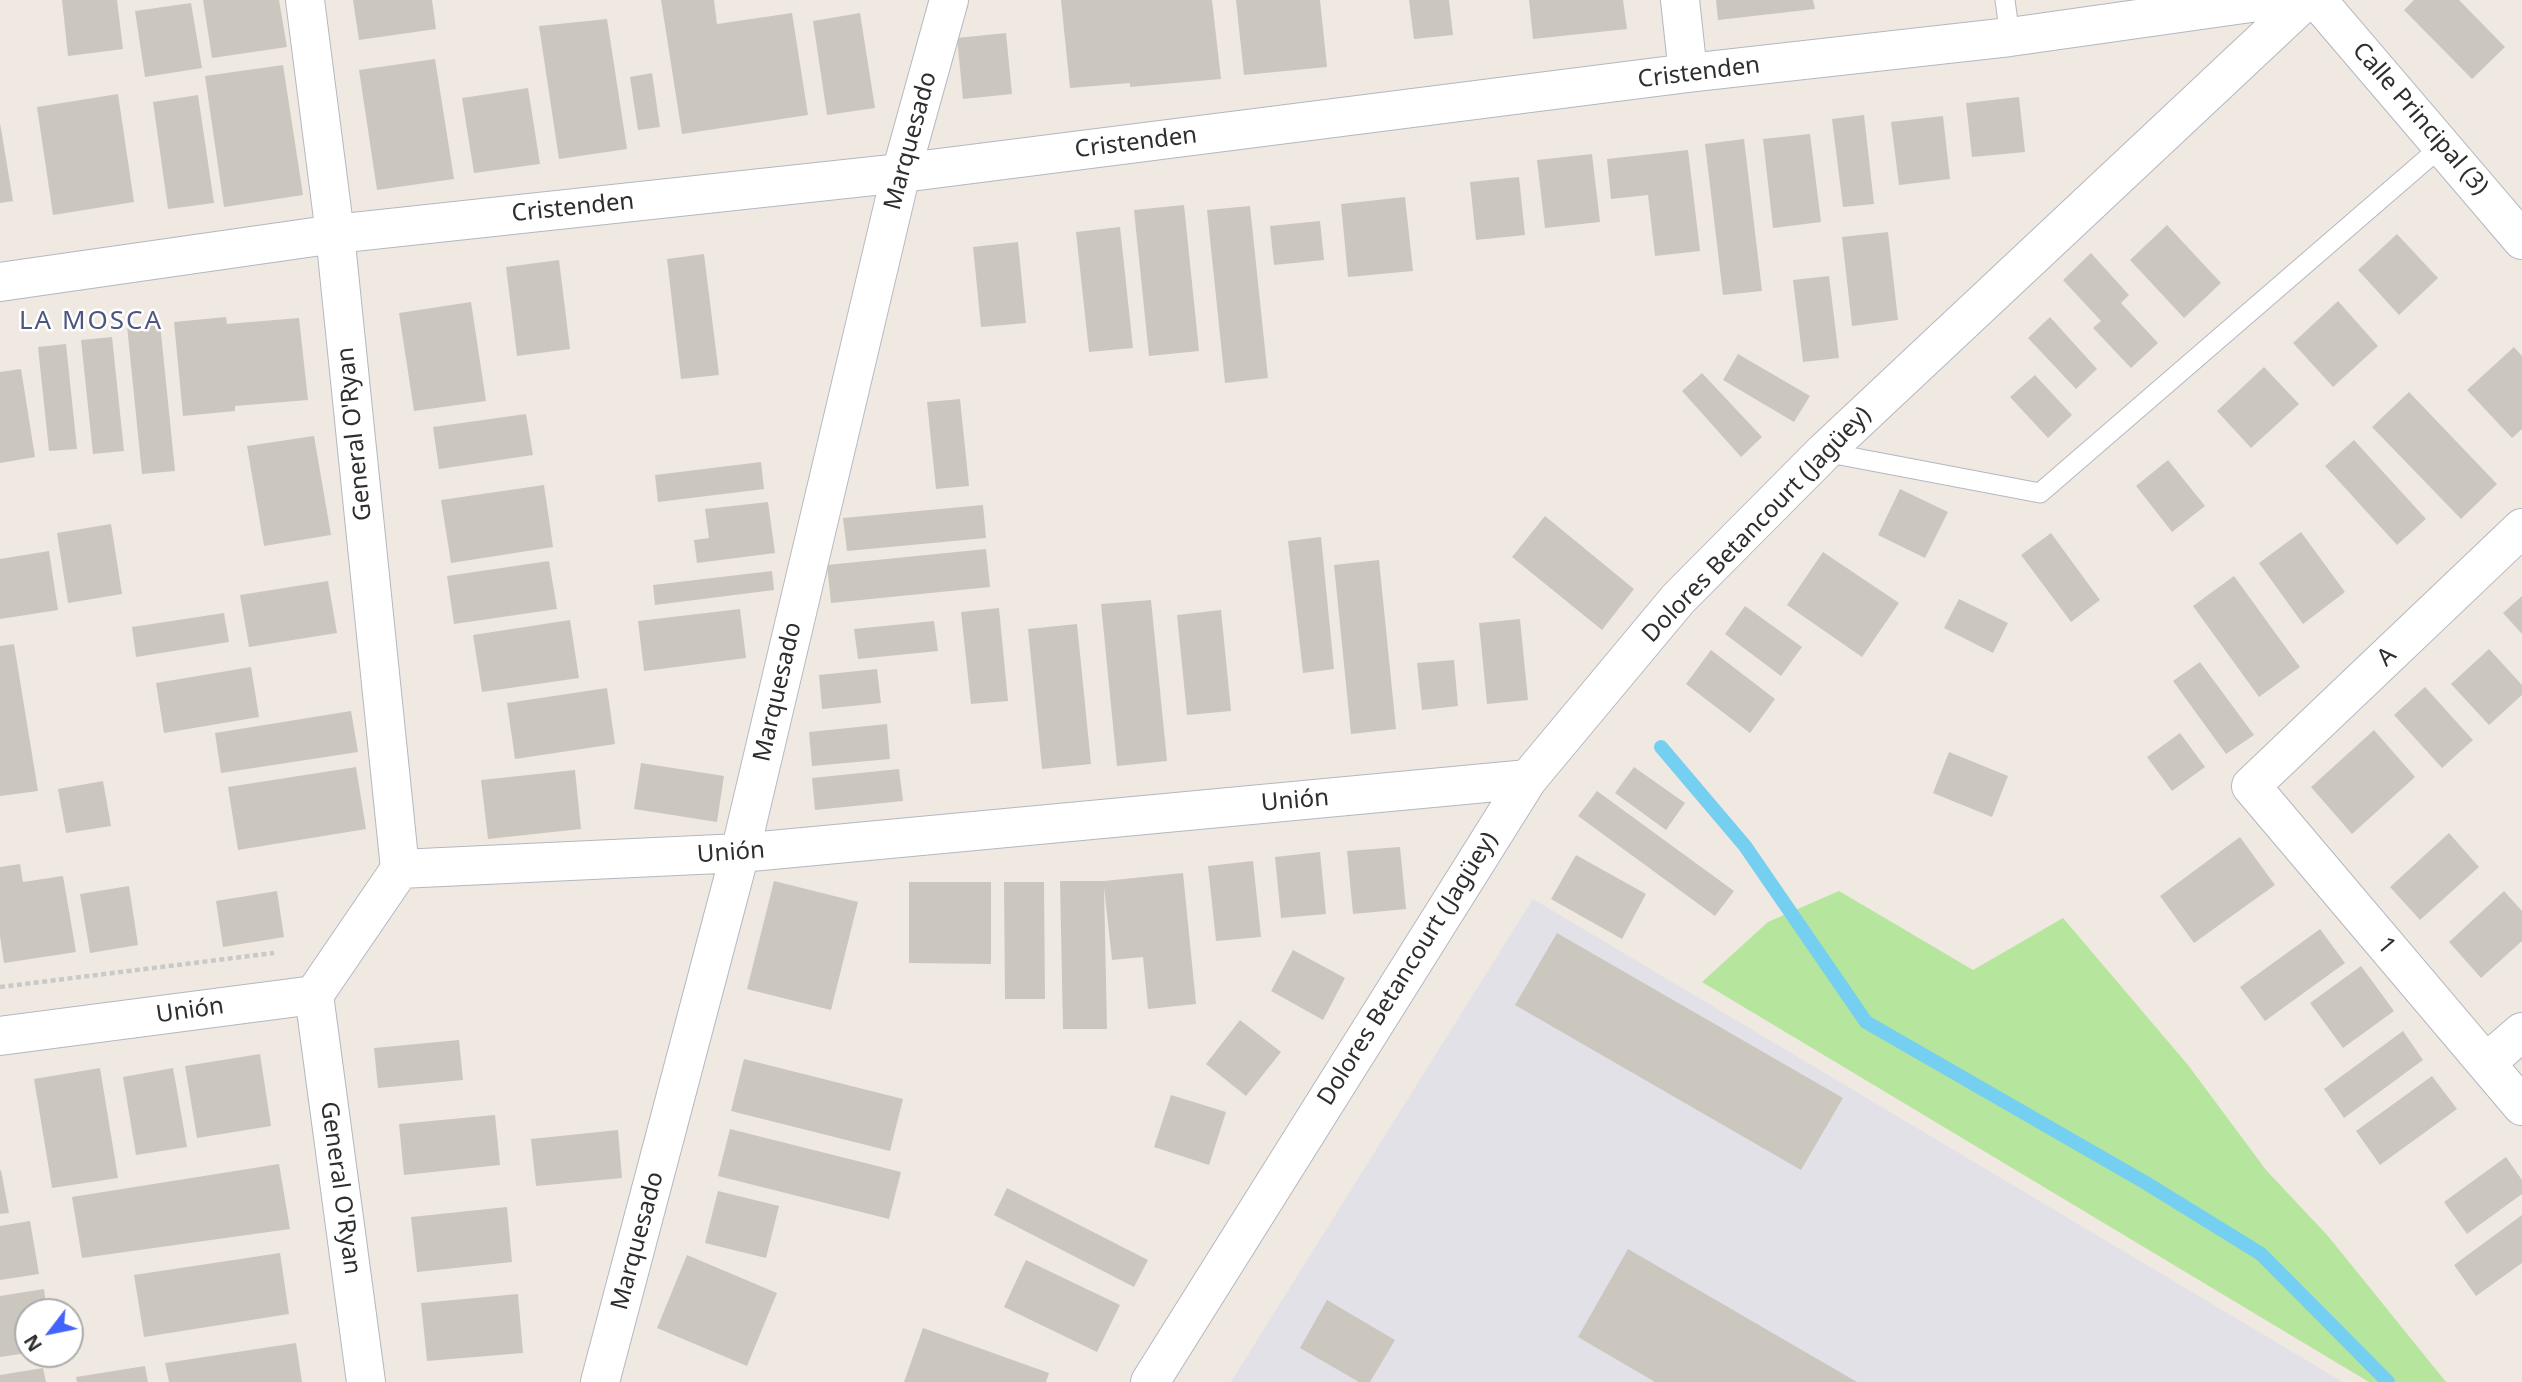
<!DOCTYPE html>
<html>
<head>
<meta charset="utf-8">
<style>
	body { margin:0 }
	#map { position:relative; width:2522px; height:1382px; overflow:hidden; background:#efe9e1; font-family:"Noto Sans",sans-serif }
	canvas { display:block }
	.north { position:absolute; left:14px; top:1298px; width:70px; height:70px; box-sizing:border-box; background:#fff; border:2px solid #ababab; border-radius:50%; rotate:238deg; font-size:19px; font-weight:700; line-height:28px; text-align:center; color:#2e2e2e }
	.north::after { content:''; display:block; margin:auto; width:24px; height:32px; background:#4264fb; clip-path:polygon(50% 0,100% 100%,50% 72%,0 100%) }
</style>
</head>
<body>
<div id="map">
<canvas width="2522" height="1382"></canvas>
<div class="north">N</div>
</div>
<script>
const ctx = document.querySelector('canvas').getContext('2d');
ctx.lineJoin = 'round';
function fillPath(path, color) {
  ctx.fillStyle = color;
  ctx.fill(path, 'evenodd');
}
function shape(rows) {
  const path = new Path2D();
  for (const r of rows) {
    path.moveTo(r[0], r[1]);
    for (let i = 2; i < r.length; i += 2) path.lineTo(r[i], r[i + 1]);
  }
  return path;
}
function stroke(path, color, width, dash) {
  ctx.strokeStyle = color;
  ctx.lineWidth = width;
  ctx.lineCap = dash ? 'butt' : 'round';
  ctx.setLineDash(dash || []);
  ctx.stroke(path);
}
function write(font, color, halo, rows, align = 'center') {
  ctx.font = font + ' "Noto Sans",sans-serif';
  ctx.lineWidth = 5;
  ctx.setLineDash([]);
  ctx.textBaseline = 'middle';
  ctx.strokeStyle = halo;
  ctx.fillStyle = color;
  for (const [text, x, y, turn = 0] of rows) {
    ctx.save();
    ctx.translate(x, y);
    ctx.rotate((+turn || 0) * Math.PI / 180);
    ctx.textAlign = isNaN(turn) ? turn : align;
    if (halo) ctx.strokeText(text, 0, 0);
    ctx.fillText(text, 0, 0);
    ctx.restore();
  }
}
const industrial = shape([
	[1533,899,2343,1382,1231,1382]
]);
const green = shape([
	[1839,891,1973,970,2063,918,2188,1065,2266,1170,2328,1236,2446,1382,2369,1382,1702,982,1768,922]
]);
const stream = shape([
	[1661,747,1745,846,1866,1022,2146,1183,2261,1254,2388,1382]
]);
const building = shape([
	[62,0,117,0,123,49,68,56],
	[203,0,279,0,287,47,212,58],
	[353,0,432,0,436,29,359,40],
	[661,0,714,0,717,24,792,13,808,115,682,134],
	[1061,0,1212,0,1221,79,1130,87,1130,83,1070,88],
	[1236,0,1320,0,1327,67,1244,75],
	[1409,0,1449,0,1453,35,1414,39],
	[1529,0,1623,0,1627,29,1533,39],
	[1716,0,1813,0,1815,9,1718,20],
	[2414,0,2459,0,2505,47,2472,79,2404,10],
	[191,3,202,68,145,77,135,11],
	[860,13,875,108,827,115,813,21],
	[607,19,627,149,559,159,539,26],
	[1006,33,1012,94,963,99,957,38],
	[435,59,454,179,377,190,359,70],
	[283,65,303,195,224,207,205,76],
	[652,73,660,127,638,130,630,77],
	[528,88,540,164,474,173,462,98],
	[118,94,134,202,53,215,37,107],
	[198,95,214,203,168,209,153,102],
	[2019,97,2025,152,1972,157,1966,103],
	[1864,115,1874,204,1843,207,1832,119],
	[1943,116,1950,179,1899,185,1891,122],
	[0,123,13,201,0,203],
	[1810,134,1821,222,1773,228,1763,139],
	[1744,139,1762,291,1723,295,1705,144],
	[1688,150,1700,251,1655,256,1648,195,1611,199,1607,159],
	[1592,154,1600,222,1545,228,1537,160],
	[1519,177,1525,235,1476,240,1470,182],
	[1405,197,1413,271,1348,277,1341,204],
	[1184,205,1199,351,1149,356,1134,210],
	[1250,206,1268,378,1225,383,1207,210],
	[1320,221,1324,260,1274,265,1270,226],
	[2167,225,2221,283,2184,318,2130,260],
	[1120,227,1133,348,1089,352,1076,232],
	[1888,232,1898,320,1852,326,1842,237],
	[2397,234,2438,278,2399,315,2358,270],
	[1018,242,1026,323,981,327,973,247],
	[2091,253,2129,295,2121,303,2158,343,2131,368,2093,328,2101,321,2063,280],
	[704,254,719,375,681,379,667,259],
	[559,260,570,349,517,356,506,267],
	[1829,276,1839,358,1803,362,1793,280],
	[2338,301,2378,346,2333,387,2293,343],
	[471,302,486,401,414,411,399,313],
	[226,317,227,324,299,318,308,400,235,406,235,411,183,416,174,322],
	[2050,317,2097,369,2076,389,2028,338],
	[160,323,175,471,142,474,127,326],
	[112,337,124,451,93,454,81,340],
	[66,344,77,449,49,451,38,347],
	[2514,347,2522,356,2522,429,2512,438,2467,390],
	[1738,354,1810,396,1794,422,1723,380],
	[2264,367,2299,404,2251,448,2217,411],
	[21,369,35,457,0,463,0,372],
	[1702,373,1762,437,1741,457,1682,391],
	[2035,375,2072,415,2048,438,2010,397],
	[2409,392,2497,484,2461,519,2372,427],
	[960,399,969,486,936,489,927,402],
	[526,414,533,455,439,469,433,427],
	[314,436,331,535,264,546,247,446],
	[2354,440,2426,519,2397,545,2325,466],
	[2168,460,2205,506,2172,532,2136,486],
	[761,462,764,489,658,502,655,475],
	[544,485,553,547,451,563,441,500],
	[1900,489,1948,512,1925,558,1878,535],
	[768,502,775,553,697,563,694,540,709,538,705,509],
	[983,505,986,538,847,551,843,518],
	[1545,516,1634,589,1602,630,1512,557],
	[111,524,122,594,68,603,57,533],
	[2301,532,2345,592,2303,624,2259,563],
	[2051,533,2100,600,2071,622,2021,555],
	[1321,537,1334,669,1303,673,1288,541],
	[986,549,990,587,831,603,827,565],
	[49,551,58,610,0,619,0,559],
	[1823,552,1899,603,1862,657,1787,605],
	[1379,560,1396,729,1351,734,1334,565],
	[549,561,557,609,454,624,447,576],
	[772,571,774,590,655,605,653,585],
	[2234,576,2300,667,2259,697,2193,606],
	[328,581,337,633,249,647,240,595],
	[2522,596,2522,634,2503,613],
	[1959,599,2008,623,1993,653,1944,628],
	[1151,600,1167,761,1117,766,1101,604],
	[1745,606,1802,647,1781,676,1725,634],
	[999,608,1008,701,971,704,961,612],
	[740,609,746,658,644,671,638,621],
	[1221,610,1231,711,1187,715,1177,615],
	[224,613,229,642,136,657,132,627],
	[1520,619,1528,700,1487,704,1479,623],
	[570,620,579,678,482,692,473,635],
	[934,621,938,651,858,659,854,629],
	[1077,624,1091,764,1042,769,1028,629],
	[14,644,38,791,0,796,0,646],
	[2489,649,2522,685,2522,695,2489,725,2451,684],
	[1711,650,1775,699,1750,733,1686,684],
	[1454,660,1458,706,1422,710,1417,663],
	[2200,662,2254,735,2226,754,2173,681],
	[251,667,259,717,164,733,156,683],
	[877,669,881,703,822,709,819,675],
	[2425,687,2473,740,2442,768,2394,715],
	[607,688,615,744,515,759,507,703],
	[351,711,358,752,221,773,215,733],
	[887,724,890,759,812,766,809,732],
	[2374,730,2415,777,2352,834,2311,787],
	[2180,733,2205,767,2172,791,2147,757],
	[1949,752,2008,776,1992,817,1933,793],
	[641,763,724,776,717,822,634,809],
	[356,767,366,829,238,850,228,787],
	[1634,767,1685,803,1666,830,1615,793],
	[899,769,903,801,815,810,812,778],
	[575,770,581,829,488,839,481,780],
	[103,781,111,826,66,833,58,789],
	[1597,791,1734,891,1715,916,1578,816],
	[2449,833,2479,867,2420,920,2390,887],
	[2240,837,2275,885,2194,943,2160,896],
	[1400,847,1406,909,1353,914,1347,851],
	[1320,852,1326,914,1281,918,1275,857],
	[1576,855,1646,894,1622,939,1551,899],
	[1253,861,1261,937,1216,941,1208,866],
	[20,864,23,882,63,876,76,952,4,963,0,936,0,867],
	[1183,873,1196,1004,1148,1009,1143,957,1112,960,1104,887,1107,1029,1063,1029,1060,881,1104,881],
	[774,881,858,902,831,1010,747,989],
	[909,882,991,882,991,964,909,963],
	[1004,882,1044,882,1045,999,1005,999],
	[129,886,138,945,90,953,80,894],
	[277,891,284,937,223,947,216,901],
	[2504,891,2522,911,2522,941,2481,978,2449,942],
	[2320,929,2345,963,2265,1021,2240,987],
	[1557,933,1843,1098,1801,1170,1515,1005],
	[1293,950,1345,978,1323,1020,1271,991],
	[2361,966,2394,1011,2343,1048,2310,1003],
	[1240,1020,1281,1052,1246,1096,1206,1064],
	[2403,1031,2423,1060,2344,1118,2324,1089],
	[459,1040,463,1080,378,1088,374,1048],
	[260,1054,271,1126,197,1138,185,1066],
	[744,1059,903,1099,890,1151,731,1111],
	[100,1068,118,1178,52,1188,34,1079],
	[173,1068,187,1147,136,1155,123,1077],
	[2432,1076,2457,1109,2380,1165,2356,1131],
	[1171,1095,1226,1112,1209,1165,1154,1147],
	[495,1115,500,1165,404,1175,399,1124],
	[730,1129,901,1172,889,1219,718,1176],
	[618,1130,622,1178,536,1186,531,1139],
	[2506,1157,2522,1180,2522,1194,2467,1234,2444,1202],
	[279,1164,290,1229,82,1258,72,1197],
	[1,1170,9,1213,0,1214,0,1171],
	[1007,1188,1148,1260,1134,1287,994,1215],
	[718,1191,779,1206,766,1258,705,1243],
	[507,1207,512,1262,417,1272,411,1217],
	[2522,1215,2522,1263,2476,1296,2454,1265],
	[30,1221,39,1274,0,1280,0,1226],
	[1628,1249,1857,1382,1655,1382,1578,1337],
	[280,1253,289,1314,144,1337,134,1275],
	[687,1255,777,1293,747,1366,657,1328],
	[1026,1260,1120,1305,1097,1352,1004,1307],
	[44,1289,47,1312,28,1312,28,1353,0,1357,0,1296],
	[518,1294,523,1353,427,1361,421,1303],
	[1327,1300,1395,1340,1370,1382,1359,1382,1300,1348],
	[923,1328,1049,1373,1046,1382,904,1382],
	[296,1343,302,1382,169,1382,165,1363],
	[145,1366,148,1382,77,1382,76,1377],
	[43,1368,46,1382,0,1382,0,1375]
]);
const path = shape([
	[0,987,274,953]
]);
const lane = shape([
	[2005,0,2010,37],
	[1824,452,2040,493,2443,145]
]);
const street = shape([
	[305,0,335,234,400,869],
	[1680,0,1688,73],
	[2317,0,2522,240],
	[0,282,335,234,901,173,1688,73,2010,37,2272,0],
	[2522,528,2251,786,2522,1106],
	[400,869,740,853,1528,779],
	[314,995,366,1382],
	[0,1036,314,995,400,869],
	[2486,1063,2522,1032],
	[600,1382,740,853,901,173,949,0],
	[1150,1382,1528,779,1678,599,1824,452,2306,0]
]);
const streetNames = [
	["Cristenden",1699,73,-7],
	["Calle Principal (3)",2420,119,49],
	["Marquesado",911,141,-75],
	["Cristenden",1136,143,-7],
	["Cristenden",573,208,-6],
	["General O'Ryan",355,434,-96],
	["Dolores Betancourt (Jagüey)",1757,525,-46],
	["A",2387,657,-44],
	["Marquesado",778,692,-77],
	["Unión",1295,801,-5],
	["Unión",731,853,-4],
	["1",2386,946,50],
	["Dolores Betancourt (Jagüey)",1408,969,-58],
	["Unión",190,1011,-8],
	["General O'Ryan",340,1188,82],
	["Marquesado",638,1241,-75]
];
const neighbourhoodNames = [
	["LA MOSCA",91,322]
];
fillPath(industrial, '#e3e1e8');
fillPath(green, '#b6e59e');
stroke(stream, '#75cff0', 14);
fillPath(building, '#cbc7bf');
stroke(lane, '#b4b7c1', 21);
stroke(street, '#b4b7c1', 40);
stroke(path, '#c9c9c9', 4.5, [5, 3.5]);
stroke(lane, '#fff', 19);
stroke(street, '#fff', 38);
write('24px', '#2e2e2e', '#fff', streetNames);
ctx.letterSpacing = '2px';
write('26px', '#4d5680', '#fff', neighbourhoodNames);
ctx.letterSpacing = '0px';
</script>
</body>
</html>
